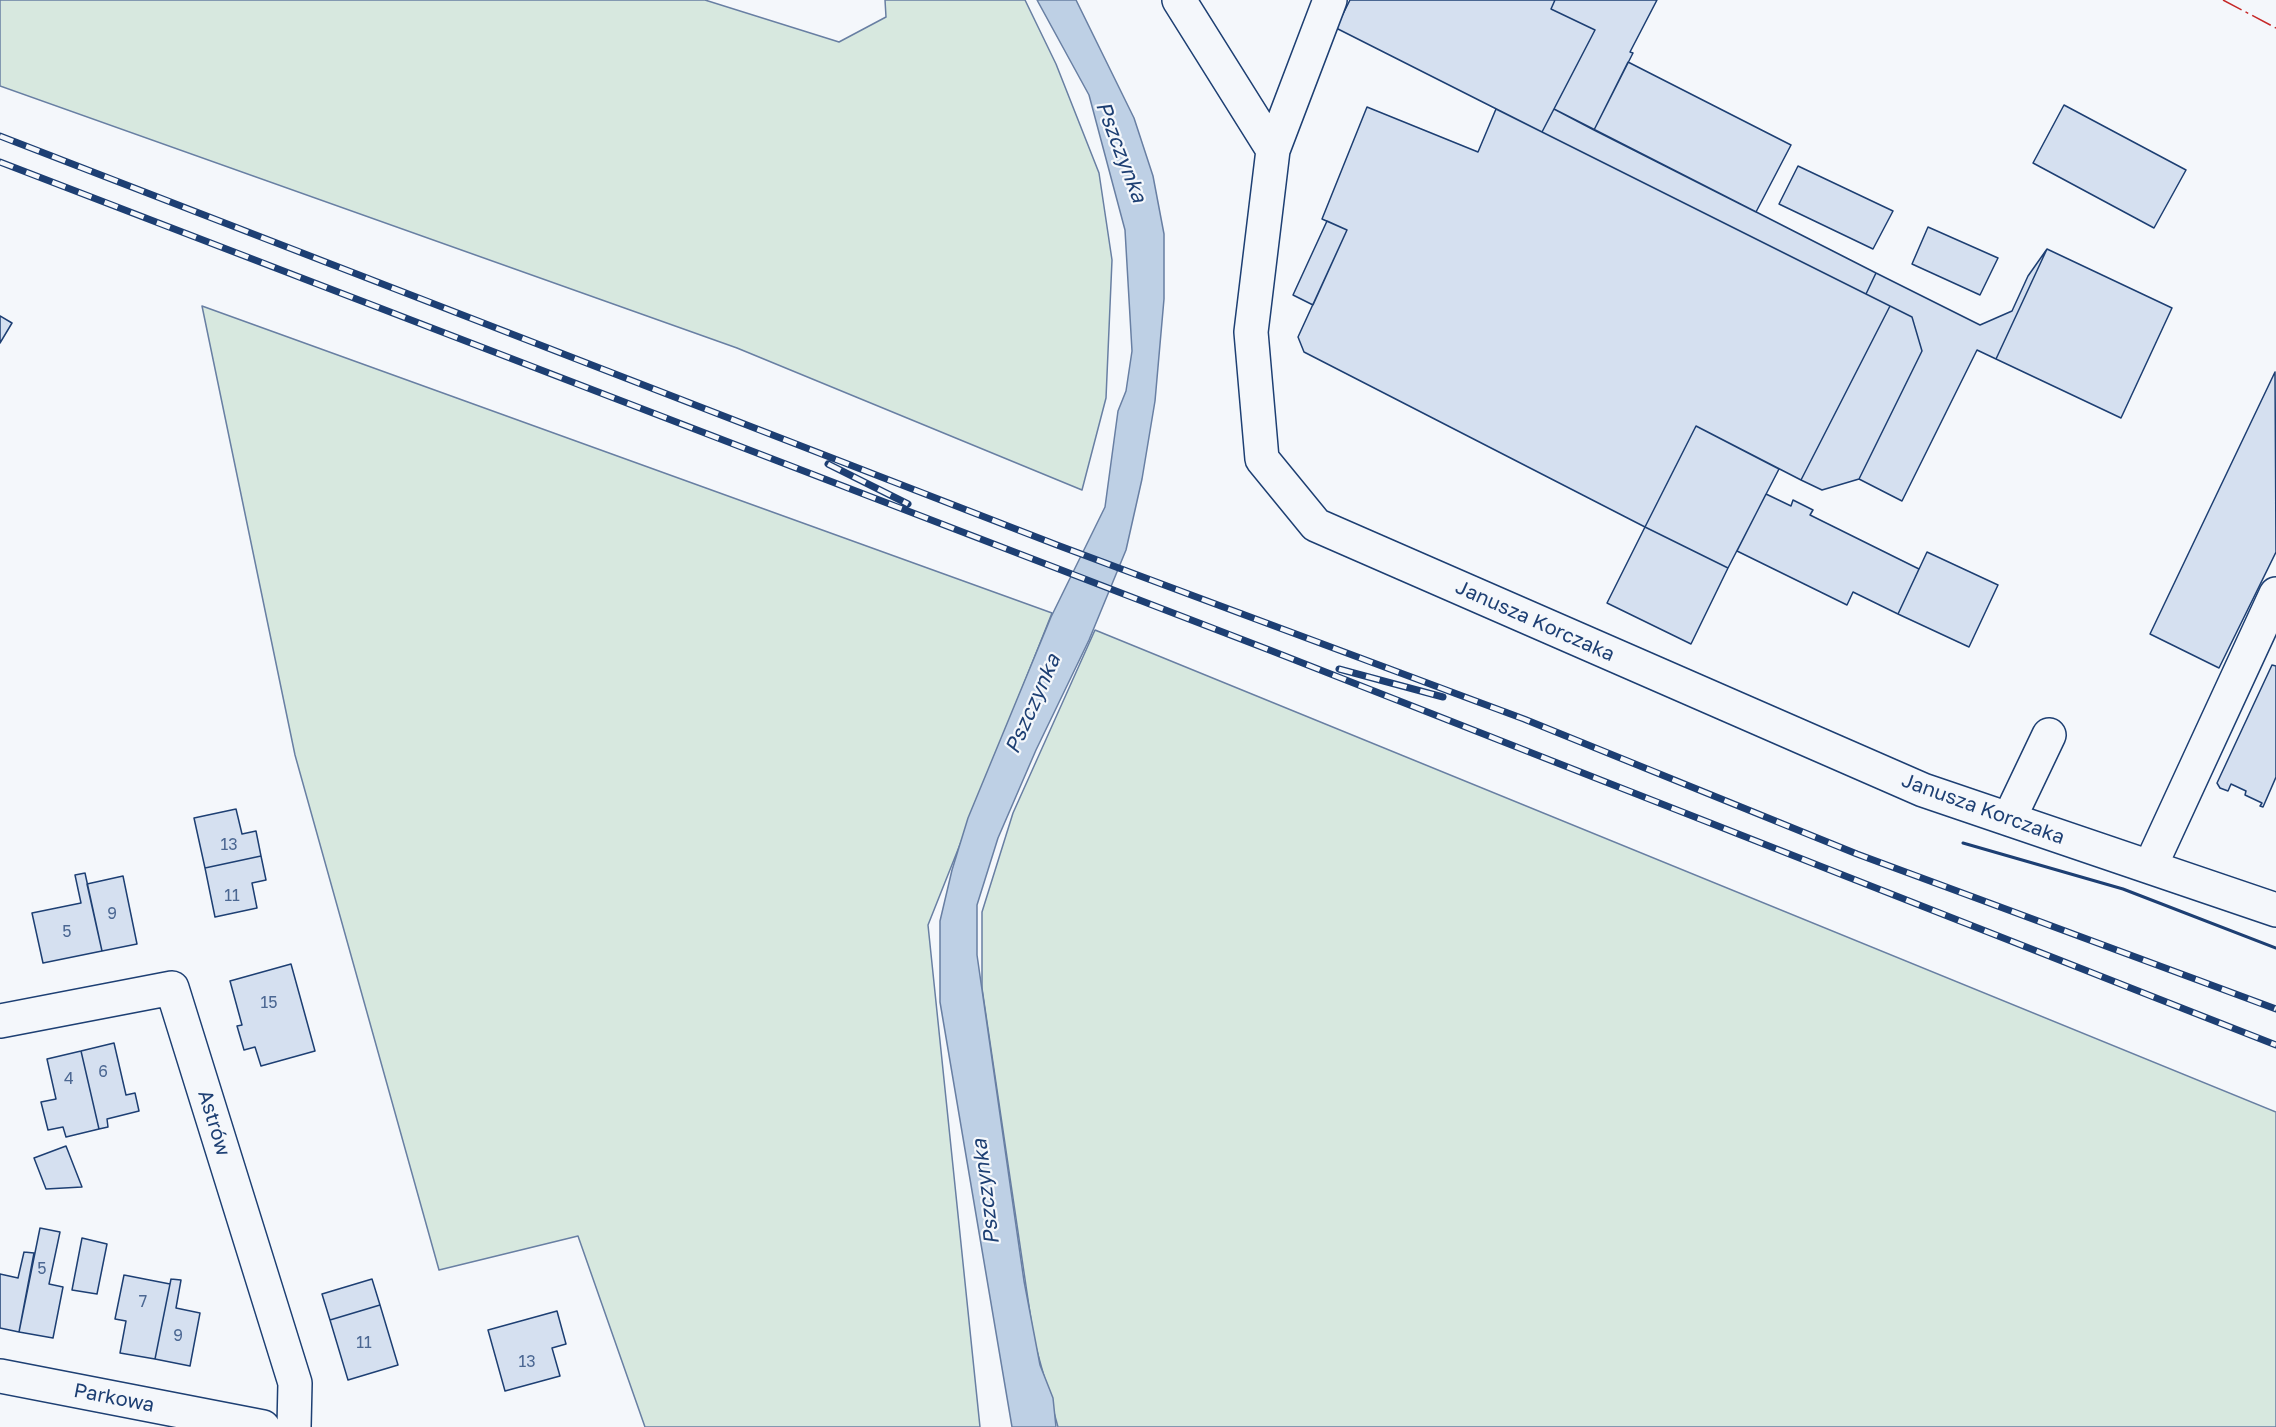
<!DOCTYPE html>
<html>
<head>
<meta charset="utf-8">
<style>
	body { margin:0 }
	canvas { display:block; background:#f4f7fb }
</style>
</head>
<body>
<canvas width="2276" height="1427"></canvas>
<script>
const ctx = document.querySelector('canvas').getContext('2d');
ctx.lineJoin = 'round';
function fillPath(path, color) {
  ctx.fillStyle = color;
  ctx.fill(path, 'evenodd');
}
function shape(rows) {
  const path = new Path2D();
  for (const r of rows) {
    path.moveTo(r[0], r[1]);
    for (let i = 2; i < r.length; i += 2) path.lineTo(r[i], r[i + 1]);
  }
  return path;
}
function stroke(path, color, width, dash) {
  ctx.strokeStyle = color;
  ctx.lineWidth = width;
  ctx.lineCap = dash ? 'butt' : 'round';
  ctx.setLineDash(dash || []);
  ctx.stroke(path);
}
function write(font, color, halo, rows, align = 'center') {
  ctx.font = font + ' "Golos Text",sans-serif';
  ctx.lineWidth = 4.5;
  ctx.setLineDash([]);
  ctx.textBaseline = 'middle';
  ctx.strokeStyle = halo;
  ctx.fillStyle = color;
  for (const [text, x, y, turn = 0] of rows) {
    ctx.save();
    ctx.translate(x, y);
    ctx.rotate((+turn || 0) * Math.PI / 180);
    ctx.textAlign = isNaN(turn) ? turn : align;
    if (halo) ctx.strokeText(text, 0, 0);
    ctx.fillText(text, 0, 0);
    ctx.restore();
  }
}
const green = shape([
	[0,0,705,0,839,42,886,17,885,0,1025,0,1056,64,1099,173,1112,260,1106,398,1082,490,737,348,0,86,0,0],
	[202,306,1052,613,928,925,980,1427,645,1427,578,1236,439,1270,295,755,202,306],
	[1095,630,2276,1112,2276,1427,1058,1427,1034,1340,982,988,982,912,1013,813,1095,630]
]);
const water = shape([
	[1037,0,1076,0,1134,118,1153,176,1164,234,1164,299,1155,401,1142,479,1126,550,1089,640,1036,750,998,838,977,905,977,955,1024,1281,1040,1365,1053,1398,1056,1427,1012,1427,940,1002,940,921,952,870,968,818,1051,617,1105,507,1118,411,1126,391,1132,351,1125,230,1089,95,1037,0]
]);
const building = shape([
	[1350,0,1555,0,1551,9,1595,30,1542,132,1336,28,1350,0],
	[1555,0,1657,0,1630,52,1633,53,1594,130,1554,109,1595,30,1551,9,1555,0],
	[1628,62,1791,145,1756,212,1594,130,1628,62],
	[2064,105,2186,170,2154,228,2033,163,2064,105],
	[1367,107,1478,152,1496,109,1890,306,1801,480,1696,426,1645,527,1304,352,1298,337,1347,230,1322,219,1367,107],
	[1554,109,1876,273,1866,294,1542,132,1554,109],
	[1798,166,1893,211,1873,249,1779,204,1798,166],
	[1327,221,1347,230,1313,305,1293,295,1327,221],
	[1928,227,1998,258,1980,295,1912,264,1928,227],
	[2047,249,2172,308,2121,418,1996,359,2047,249],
	[2047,249,1996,359,1977,350,1902,501,1859,479,1922,351,1912,317,1866,294,1876,273,1980,325,2012,311,2028,276,2047,249],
	[1890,306,1912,317,1922,351,1859,479,1822,490,1801,480,1890,306],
	[0,316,12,323,0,343,0,316],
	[2275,372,2276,552,2219,668,2150,634,2275,372],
	[1696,426,1779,469,1728,568,1645,527,1696,426],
	[1766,494,1791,506,1793,500,1813,510,1810,515,1919,569,1898,614,1853,592,1847,605,1737,551,1766,494],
	[1645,527,1728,568,1691,644,1607,603,1645,527],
	[1927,552,1998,585,1969,647,1898,614,1927,552],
	[2272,665,2276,666,2276,777,2263,807,2260,806,2262,803,2245,795,2246,791,2231,784,2228,791,2220,788,2217,783,2272,665],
	[236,809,242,834,256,831,261,856,205,868,194,818,236,809],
	[261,856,266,880,252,883,257,908,215,917,205,868,261,856],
	[85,873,102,951,43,963,32,913,81,903,75,875,85,873],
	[123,876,137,944,102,951,87,884,123,876],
	[291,964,315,1051,261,1066,255,1047,244,1050,237,1026,242,1025,230,981,291,964],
	[114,1043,126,1095,135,1093,139,1111,107,1119,108,1127,99,1129,81,1051,114,1043],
	[81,1051,99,1129,66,1137,63,1127,48,1130,41,1102,56,1099,47,1059,81,1051],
	[66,1146,82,1187,46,1189,34,1158,66,1146],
	[40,1228,60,1232,49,1284,63,1287,53,1338,19,1332,40,1228],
	[82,1238,107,1244,97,1294,72,1290,82,1238],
	[24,1252,34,1253,19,1332,0,1328,0,1274,18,1278,24,1252],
	[124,1275,170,1284,155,1359,120,1353,126,1321,115,1319,124,1275],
	[171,1279,181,1280,176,1308,200,1313,190,1366,155,1359,171,1279],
	[372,1279,380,1305,330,1320,322,1294,372,1279],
	[380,1305,398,1365,348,1380,330,1320,380,1305],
	[557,1311,566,1344,552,1348,560,1376,505,1391,488,1330,557,1311]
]);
const minor = shape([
	[1179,0,1273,150],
	[1330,0,1273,150,1251,332,1262,459,1316,525,1923,790,2276,910],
	[2009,819,2049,735],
	[2150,867,2276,594],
	[0,1021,172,988,295,1383,294,1427],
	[0,1376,263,1427]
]);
const rail = shape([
	[0,136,1057,545,1524,719,1857,854,2276,1009],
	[0,162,1272,651,2276,1045],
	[828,464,908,504],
	[1339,669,1443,697]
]);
const wall = shape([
	[1963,843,2123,889,2276,948]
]);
const power = shape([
	[2223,0,2276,28]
]);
const numberNames = [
	["13",229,845],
	["11",232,896],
	["9",112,914],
	["5",67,932],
	["15",269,1003],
	["6",103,1072],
	["4",69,1079],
	["5",42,1269],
	["7",143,1302],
	["9",178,1336],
	["11",364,1343],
	["13",527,1362]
];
const streetNames = [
	["Janusza Korczaka",1535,621,24],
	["Janusza Korczaka",1983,809,20],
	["Astrów",214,1123,73],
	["Parkowa",114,1398,11]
];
const waterNames = [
	["Pszczynka",1121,152,69],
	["Pszczynka",1033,704,-66],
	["Pszczynka",986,1192,-97]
];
fillPath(green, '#d7e8df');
stroke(green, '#687fa3', 1.5);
fillPath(water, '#bed0e5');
stroke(water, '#687fa3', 1.5);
fillPath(building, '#d5e0f0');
stroke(building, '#1d3f73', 1.5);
stroke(minor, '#1d3f73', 36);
stroke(minor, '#f4f7fb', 33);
stroke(rail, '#1d3f73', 7);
stroke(rail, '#f4f7fb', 4.5, [14]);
stroke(wall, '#1d3f73', 3);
stroke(power, '#c62828', 1.5, [21, 4.5, 3, 4.5]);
write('16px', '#4b6792', null, numberNames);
write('20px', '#1d3f73', '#f4f7fb', streetNames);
write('italic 21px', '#1d3f73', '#f4f7fb', waterNames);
</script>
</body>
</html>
